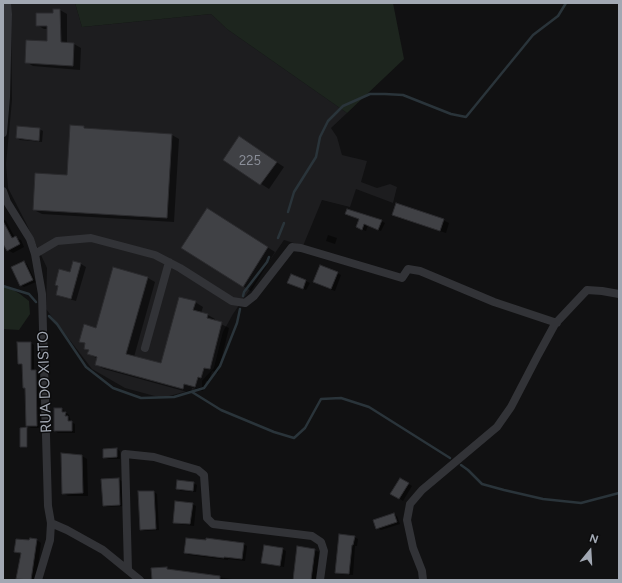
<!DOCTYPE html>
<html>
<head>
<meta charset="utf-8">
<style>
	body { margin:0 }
	#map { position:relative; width:622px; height:583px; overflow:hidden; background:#111112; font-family:Figtree,sans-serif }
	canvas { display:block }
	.frame { position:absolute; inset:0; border:4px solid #a2a8b3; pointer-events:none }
	.north { position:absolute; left:570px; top:531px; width:40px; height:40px; -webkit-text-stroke:3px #0c0c0d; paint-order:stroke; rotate:18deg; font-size:11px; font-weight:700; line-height:16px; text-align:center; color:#a2a8b3 }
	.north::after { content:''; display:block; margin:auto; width:14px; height:18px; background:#a2a8b3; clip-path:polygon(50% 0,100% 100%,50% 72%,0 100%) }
</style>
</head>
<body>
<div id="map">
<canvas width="622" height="583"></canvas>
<div class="frame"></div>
<div class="north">N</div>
</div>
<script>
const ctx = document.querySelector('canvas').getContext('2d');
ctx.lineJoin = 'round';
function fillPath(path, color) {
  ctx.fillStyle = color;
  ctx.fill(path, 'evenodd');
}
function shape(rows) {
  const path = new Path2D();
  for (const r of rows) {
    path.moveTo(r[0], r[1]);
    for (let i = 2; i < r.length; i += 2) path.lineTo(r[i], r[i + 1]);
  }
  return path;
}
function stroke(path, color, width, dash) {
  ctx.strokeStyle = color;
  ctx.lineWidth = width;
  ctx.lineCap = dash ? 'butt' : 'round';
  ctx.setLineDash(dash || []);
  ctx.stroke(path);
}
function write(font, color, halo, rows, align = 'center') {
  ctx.font = font + ' Figtree,sans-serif';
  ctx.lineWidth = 3;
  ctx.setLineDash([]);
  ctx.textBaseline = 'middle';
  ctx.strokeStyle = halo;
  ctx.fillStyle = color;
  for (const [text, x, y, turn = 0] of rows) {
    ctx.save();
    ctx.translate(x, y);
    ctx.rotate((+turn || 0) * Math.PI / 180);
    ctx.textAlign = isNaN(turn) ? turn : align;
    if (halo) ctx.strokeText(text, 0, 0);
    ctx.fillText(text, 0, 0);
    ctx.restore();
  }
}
const built = shape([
	[11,3,75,3,82,27,211,14,227,29,347,113,331,128,337,137,342,155,367,161,361,182,377,188,390,184,397,187,393,203,356,189,350,207,322,200,303,246,284,240,233,314,223,332,214,368,202,381,202,387,162,398,125,388,92,369,46,309,47,268,26,223,8,188,6,164,12,100]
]);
const green = shape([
	[75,3,393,3,404,59,347,113,227,29,211,14,82,27],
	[3,284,20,294,29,301,30,314,19,330,3,329]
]);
const shadow = shape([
	[60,10,67,14,67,44,74,44,81,48,80,70,33,66,26,62,48,42,48,29,44,29,37,25],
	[84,127,88,129,172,135,179,139,174,222,42,214,34,210,68,176],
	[39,129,43,131,42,142,20,140,17,138],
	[246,142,284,167,269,189,224,160],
	[214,213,275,252,251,291,243,286],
	[393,215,443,220,449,223,446,233,399,218],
	[3,219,6,221,15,238,21,240,24,247,13,253,8,250,3,242],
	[360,219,381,221,385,223,381,231,368,225,366,231,361,229],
	[328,235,337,238,335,244,326,241],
	[24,262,27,264,36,282,24,287,21,285],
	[81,264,86,267,76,301,62,297,57,294,59,287,56,285],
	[114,269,148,278,155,282,134,357,162,365,195,302,203,307,201,313,208,315,215,319,215,321,229,328,218,373,212,371,209,381,206,381,203,391,192,388,191,393,104,369,96,365,98,359,89,354,89,351,85,348,86,344,81,341,97,329],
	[337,273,341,275,335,291,317,284],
	[292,275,310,283,306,290,292,284],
	[31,343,34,345,34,371,40,373,41,428,31,428,27,426,24,366,19,364],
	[62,409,69,415,71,422,75,424,75,433,58,433,55,431],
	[27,428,28,429,28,447,23,447],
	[117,449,120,451,120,459,108,459,104,457],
	[82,456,87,459,88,496,68,496,63,493],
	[118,479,122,481,124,506,107,507,104,505],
	[400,479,412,486,403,501,391,493],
	[193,483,197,485,196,492,181,491,177,489],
	[154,492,157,494,159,530,144,531,141,529],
	[192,504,196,506,194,526,178,524,174,522],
	[393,514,397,516,400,524,381,530,377,528],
	[354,537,358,539,357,546,355,546,353,575,339,574,336,572],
	[30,540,37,540,41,543,36,580,17,580,22,554,15,551,30,541],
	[243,544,247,546,245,561,228,559,228,560,189,555,185,553],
	[282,549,286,551,284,567,266,564,262,562],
	[314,550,319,552,316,580,292,580,293,576,294,576],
	[167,568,170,571,240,580,153,580]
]);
const stream = shape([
	[288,212,294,192,316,157,320,137,328,121,343,106,370,94,385,94,403,95,451,114,466,117,533,35,558,16,566,3],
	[278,238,284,223],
	[3,286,29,294,36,302],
	[243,296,244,292,267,262,269,257],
	[49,316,57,324,86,367,113,388,141,398,174,397,204,388,220,366,237,323,240,309],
	[192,392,221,410,274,432,294,438,305,428,321,399,341,398,369,407,450,458],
	[461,465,468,470,482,484,504,490,543,499,581,503,619,493]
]);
const building = shape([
	[53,9,60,9,61,42,74,43,73,66,25,63,26,40,47,41,47,26,36,26,36,13,53,13,53,9],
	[70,125,84,126,84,128,172,134,167,218,33,210,35,173,67,175,70,125],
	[17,126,40,128,39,141,16,138,17,126],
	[239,136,277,162,260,185,223,160,239,136],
	[396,203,444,219,440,231,392,215,396,203],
	[207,208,268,247,243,287,181,248,207,208],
	[347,209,382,220,378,230,364,224,362,230,356,227,359,219,345,214,347,209],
	[3,221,12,238,16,236,20,244,7,251,3,244,3,221],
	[24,261,33,280,20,286,11,267,24,261],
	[73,261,81,263,71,299,56,295,58,286,55,285,59,269,70,272,73,261],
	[320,265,338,272,331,289,313,282,320,265],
	[113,267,148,277,126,354,161,363,179,297,196,301,193,310,208,314,207,318,222,322,210,369,204,368,201,378,198,377,195,387,184,384,183,389,95,365,97,357,87,354,89,350,84,349,85,343,79,342,84,324,96,328,113,267],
	[291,274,306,280,303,289,287,283,291,274],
	[17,342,31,342,31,370,36,370,37,426,26,426,25,388,23,388,22,364,18,364,17,342],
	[54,408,62,408,62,412,66,412,65,416,68,416,68,421,72,421,72,431,54,431,54,408],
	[27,427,27,447,20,447,20,428,27,427],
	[117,448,117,457,103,458,103,449,117,448],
	[61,453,82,455,83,493,62,494,61,453],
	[119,478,120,505,103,506,101,479,119,478],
	[400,478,409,483,399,499,390,494,400,478],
	[177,480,194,482,193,491,176,489,177,480],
	[138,491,154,491,156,529,140,530,138,491],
	[175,501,193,503,190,524,173,523,175,501],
	[394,513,397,522,376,529,373,520,394,513],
	[339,534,355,536,353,545,352,545,349,574,335,573,339,534],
	[30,538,37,539,31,580,16,579,21,553,14,552,16,539,29,540,30,538],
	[186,538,206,540,206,538,244,543,242,559,224,557,224,558,184,553,186,538],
	[264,545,283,548,280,566,261,563,264,545],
	[297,546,315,549,311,580,293,580,297,546],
	[167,567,167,569,220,576,220,580,152,580,151,568,167,567]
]);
const minor = shape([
	[3,133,6,97,8,14,7,3],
	[3,191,7,202,30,239,35,254,42,294,48,506,51,523,50,540,38,580],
	[35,254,57,241,91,238,155,255,180,268,232,301,245,303,254,296,292,247,301,248,402,278,408,269,420,271,494,302,557,323],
	[145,348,169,262],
	[51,523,67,530,103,550,140,580],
	[128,570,125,454,154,457,198,470,204,475,207,518,213,524,312,536,321,542,324,551,320,580],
	[423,580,422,571,413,548,407,520,410,504,422,490,497,427,511,407,537,357,555,324,587,290,602,291,619,294]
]);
const numberNames = [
	["225",250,161]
];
const streetNames = [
	["RUA DO XISTO",45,382,-92]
];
fillPath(built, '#1d1d1f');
fillPath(green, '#1d251e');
fillPath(shadow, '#0007');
stroke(stream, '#2a343a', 2.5);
fillPath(building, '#404145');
stroke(building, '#2b2b2e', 1);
stroke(minor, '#323337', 8);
write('13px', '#8a8e98', null, numberNames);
write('15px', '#a2a8b3', '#0c0c0d', streetNames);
</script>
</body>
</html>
